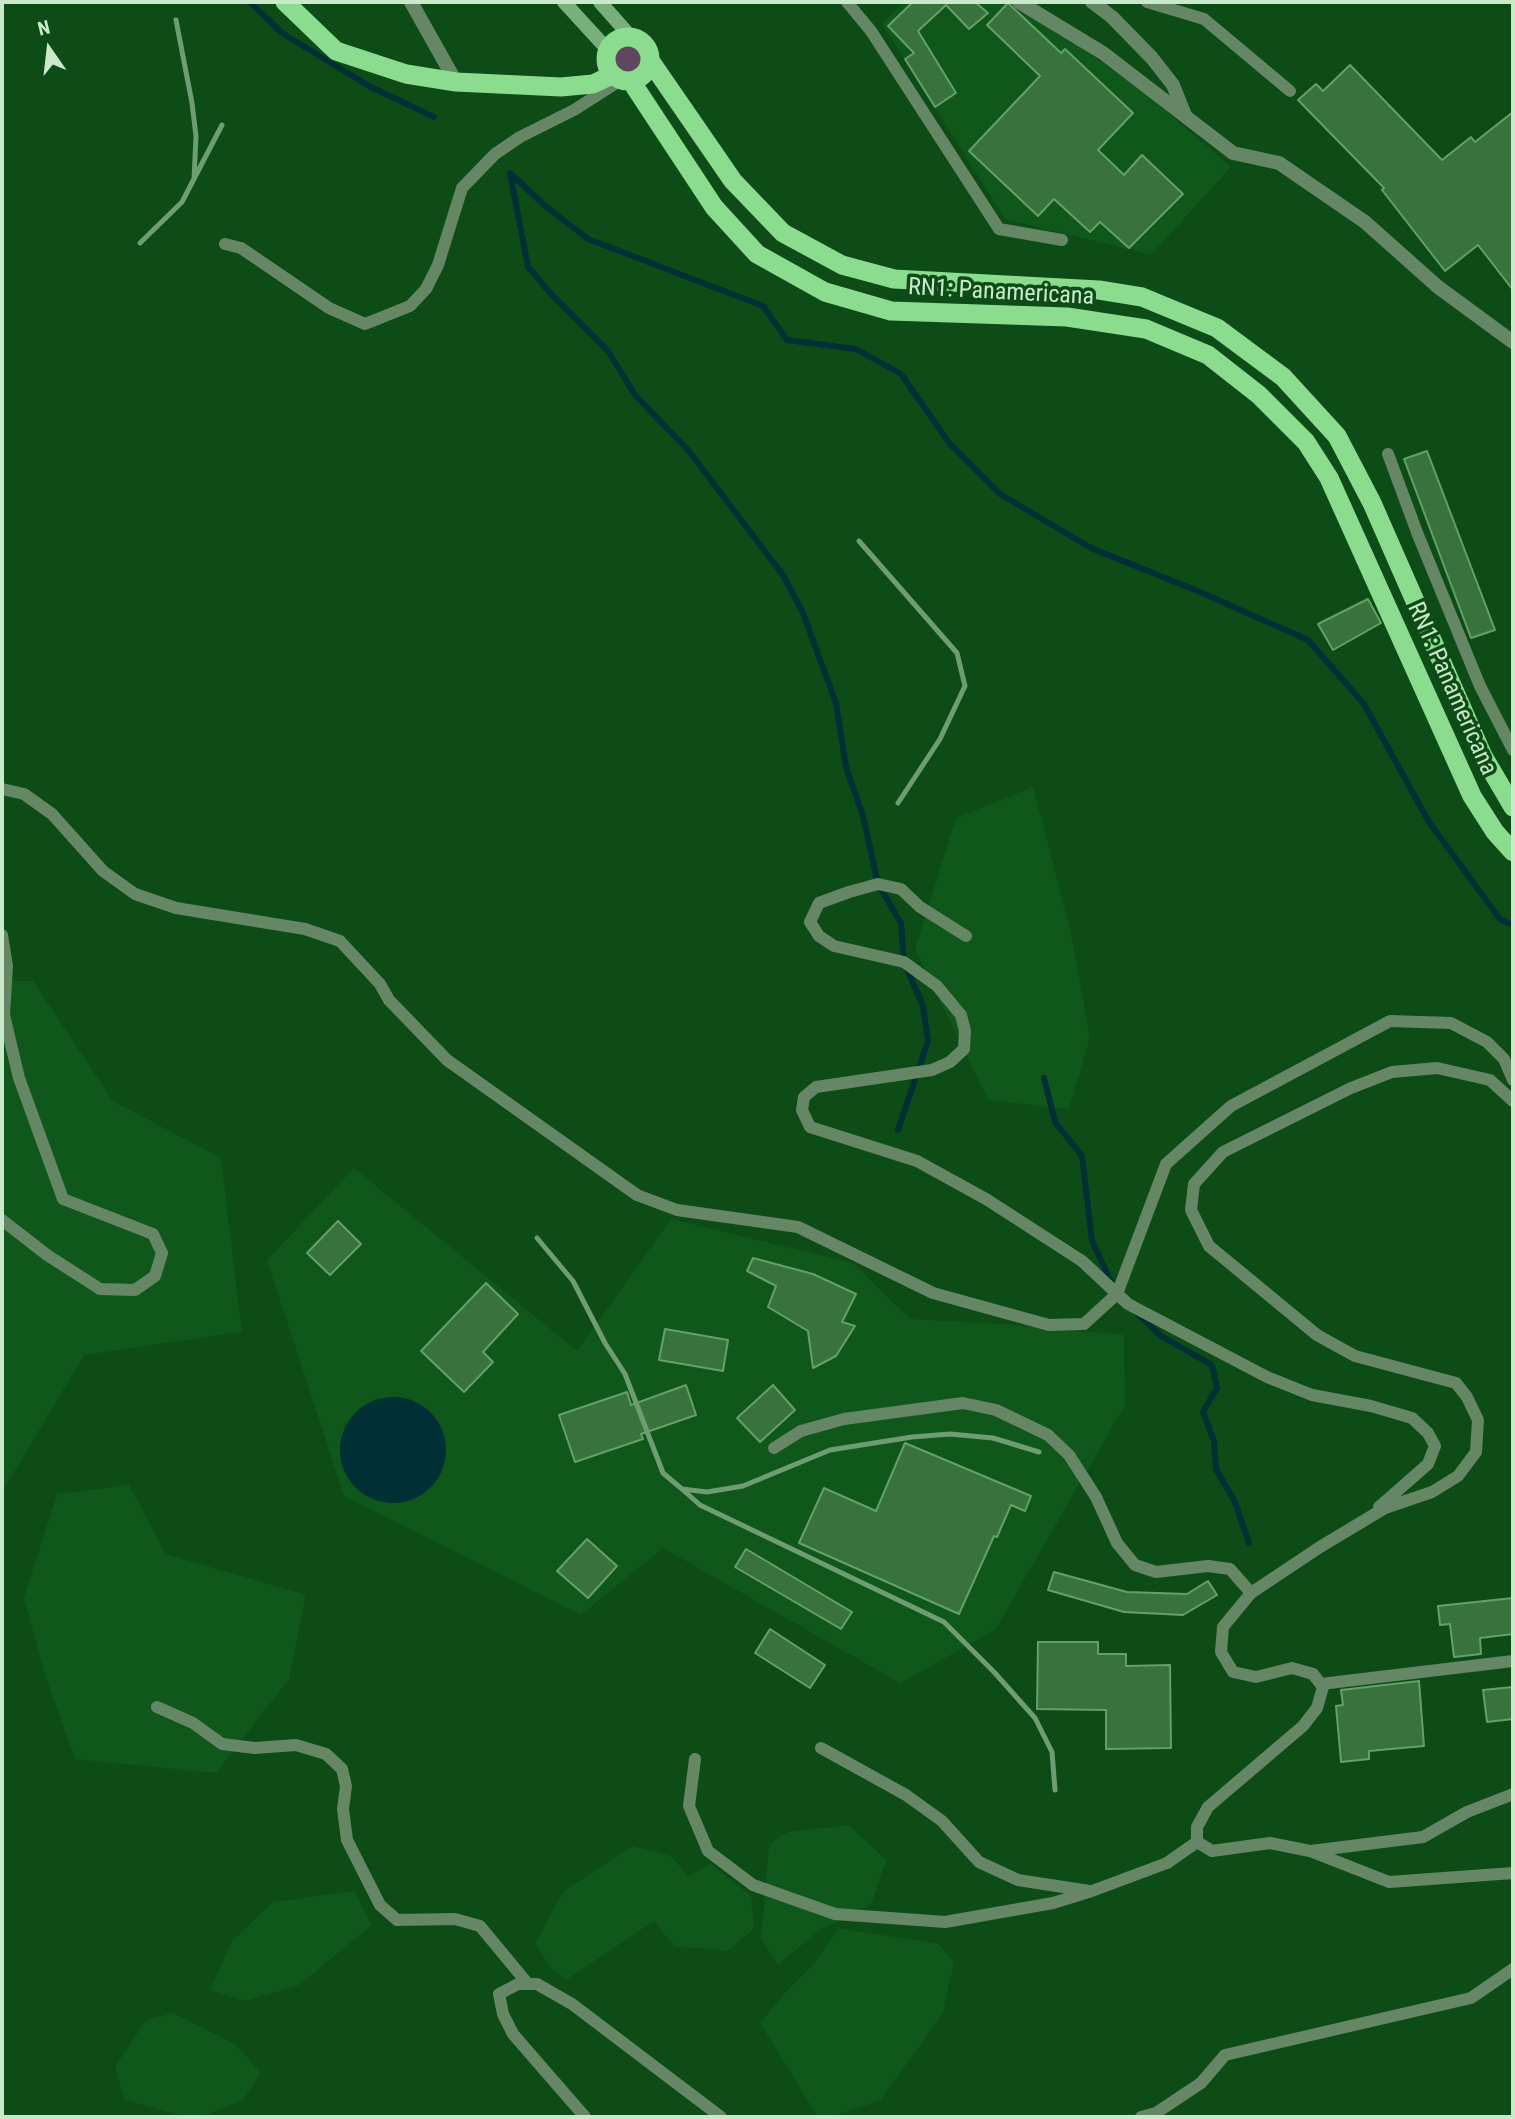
<!DOCTYPE html>
<html>
<head>
<meta charset="utf-8">
<style>
	body { margin:0 }
	#map { position:relative; width:1515px; height:2119px; overflow:hidden; background:#0d4c17; font-family:"Roboto Condensed",sans-serif }
	canvas { display:block }
	.frame { position:absolute; inset:0; border:4px solid #cae9ca; pointer-events:none }
	.north { position:absolute; left:14px; top:14px; width:70px; height:70px; -webkit-text-stroke:5px #0d4c17; paint-order:stroke; rotate:346deg; font-size:19px; font-weight:700; line-height:28px; text-align:center; color:#cae9ca }
	.north::after { content:''; display:block; margin:auto; width:24px; height:32px; background:#cae9ca; clip-path:polygon(50% 0,100% 100%,50% 72%,0 100%) }
</style>
</head>
<body>
<div id="map">
<canvas width="1515" height="2119"></canvas>
<div class="frame"></div>
<div class="north">N</div>
</div>
<script>
const ctx = document.querySelector('canvas').getContext('2d');
ctx.lineJoin = 'round';
function fillPath(path, color) {
  ctx.fillStyle = color;
  ctx.fill(path, 'evenodd');
}
function shape(rows) {
  const path = new Path2D();
  for (const r of rows) {
    if (r.length === 3) {
      path.moveTo(r[0] + r[2], r[1]);
      path.arc(r[0], r[1], r[2], 0, 2 * Math.PI);
      continue;
    }
    path.moveTo(r[0], r[1]);
    for (let i = 2; i < r.length; i += 2) path.lineTo(r[i], r[i + 1]);
  }
  return path;
}
function stroke(path, color, width, dash) {
  ctx.strokeStyle = color;
  ctx.lineWidth = width;
  ctx.lineCap = dash ? 'butt' : 'round';
  ctx.setLineDash(dash || []);
  ctx.stroke(path);
}
function write(font, color, halo, rows, align = 'center') {
  ctx.font = font + ' "Roboto Condensed",sans-serif';
  ctx.lineWidth = 7;
  ctx.setLineDash([]);
  ctx.textBaseline = 'middle';
  ctx.strokeStyle = halo;
  ctx.fillStyle = color;
  for (const [text, x, y, turn = 0] of rows) {
    ctx.save();
    ctx.translate(x, y);
    ctx.rotate((+turn || 0) * Math.PI / 180);
    ctx.textAlign = isNaN(turn) ? turn : align;
    if (halo) ctx.strokeText(text, 0, 0);
    ctx.fillText(text, 0, 0);
    ctx.restore();
  }
}
const built = shape([
	[904,2,1006,2,1050,26,1140,89,1231,167,1151,255,1005,219,882,23],
	[1033,787,1071,933,1090,1038,1069,1109,988,1100,915,949,956,818],
	[2,981,33,981,113,1101,221,1158,242,1332,84,1355,2,1492],
	[354,1168,577,1351,671,1219,853,1263,910,1319,987,1323,1124,1335,1125,1405,995,1630,900,1683,663,1548,581,1615,344,1496,267,1260],
	[129,1485,166,1554,306,1595,289,1679,216,1773,75,1759,46,1678,24,1598,57,1494],
	[849,1825,886,1860,871,1905,821,1929,778,1965,761,1938,769,1844,788,1832],
	[632,1846,671,1856,688,1876,711,1864,751,1896,754,1929,727,1951,674,1946,654,1921,566,1980,551,1968,535,1943,564,1891],
	[354,1891,372,1925,299,1985,245,2001,210,1990,232,1941,273,1902],
	[839,1928,938,1944,954,1962,943,2013,880,2101,828,2117,818,2117,760,2023,785,1993,812,1966],
	[173,2013,235,2044,261,2073,243,2100,201,2117,186,2117,125,2100,115,2067,146,2020]
]);
const green = shape([
	[628,59,18]
]);
const water = shape([
	[393,1450,53]
]);
const stream = shape([
	[250,2,282,33,369,86,434,117],
	[510,173,544,205,588,239,763,306,787,340,856,349,901,374,950,444,1000,494,1091,548,1200,592,1308,640,1364,704,1429,822,1500,919,1513,925],
	[510,173,528,267,553,296,608,351,635,395,688,450,783,575,803,613,836,703,846,767,863,816,878,884,901,923,904,962,923,1006,928,1041,898,1130],
	[1044,1078,1055,1122,1082,1156,1092,1241,1113,1286],
	[1138,1314,1161,1336,1212,1365,1217,1388,1203,1412,1214,1441,1216,1469,1235,1502,1249,1543]
]);
const building = shape([
	[913,2,975,2,988,13,969,29,946,5,918,31,956,93,935,107,905,59,914,53,888,26,913,2],
	[1008,3,1061,53,1065,49,1133,113,1098,150,1124,175,1142,155,1183,194,1129,248,1100,222,1090,232,1054,199,1038,216,969,151,1040,76,987,25,1008,3],
	[1350,65,1442,160,1471,137,1475,142,1513,112,1513,290,1478,245,1445,271,1382,190,1384,188,1298,100,1316,84,1323,91,1350,65],
	[1427,451,1495,630,1471,638,1404,459,1427,451],
	[1368,599,1381,623,1333,650,1318,624,1368,599],
	[338,1221,361,1244,330,1275,307,1253,338,1221],
	[753,1258,813,1274,856,1294,842,1322,855,1326,836,1356,813,1368,808,1331,768,1307,776,1286,747,1271,753,1258],
	[486,1283,518,1314,483,1352,493,1362,464,1392,421,1351,486,1283],
	[665,1329,728,1340,723,1371,659,1360,665,1329],
	[686,1385,696,1415,641,1434,643,1439,575,1462,559,1415,627,1392,631,1405,686,1385],
	[773,1385,795,1410,760,1442,737,1418,773,1385],
	[905,1443,1031,1496,1025,1511,1011,1505,997,1537,994,1536,959,1614,799,1543,824,1488,876,1511,905,1443],
	[587,1539,617,1566,588,1598,557,1571,587,1539],
	[746,1549,852,1612,841,1629,735,1567,746,1549],
	[1054,1572,1127,1592,1187,1594,1208,1581,1217,1595,1183,1615,1124,1612,1048,1590,1054,1572],
	[1513,1598,1513,1634,1480,1638,1481,1654,1454,1657,1450,1624,1440,1625,1438,1606,1513,1598],
	[770,1629,825,1665,810,1688,755,1653,770,1629],
	[1038,1642,1098,1642,1098,1654,1126,1654,1126,1666,1170,1665,1171,1748,1106,1749,1106,1710,1037,1709,1038,1642],
	[1419,1681,1424,1746,1369,1751,1369,1759,1341,1762,1336,1706,1343,1705,1341,1690,1419,1681],
	[1513,1687,1513,1719,1487,1722,1483,1690,1513,1687]
]);
const service = shape([
	[847,2,871,31,999,229,1062,240],
	[1147,2,1204,19,1290,91],
	[225,244,241,248,329,308,365,324,410,306,426,289,438,265,462,188,495,154,520,137,574,110,621,80],
	[1388,454,1418,535,1480,686,1513,750],
	[2,789,24,794,52,814,103,871,135,894,176,908,305,929,340,941,380,984,389,1000,447,1060,637,1195,677,1210,798,1227,933,1293,1049,1325,1084,1324,1117,1294,1166,1164,1231,1106,1390,1021,1451,1023,1487,1042,1504,1059,1513,1080],
	[2,935,7,966,4,1015,19,1078,63,1199,153,1234,162,1253,155,1276,135,1290,100,1289,47,1255,2,1220],
	[966,936,920,907,901,889,878,884,849,892,819,903,810,922,819,936,834,946,904,962,937,986,961,1015,965,1031,964,1049,950,1062,932,1070,816,1087,804,1097,802,1110,810,1127,917,1161,986,1199,1082,1261,1128,1304,1267,1377,1312,1395,1371,1406,1412,1418,1428,1433,1435,1446,1428,1464,1379,1507],
	[1513,1101,1490,1080,1437,1068,1392,1072,1351,1088,1223,1152,1194,1184,1191,1210,1209,1246,1317,1335,1355,1356,1456,1383,1467,1397,1478,1420,1476,1452,1458,1476,1432,1492,1385,1508,1320,1547,1251,1593,1223,1627,1221,1652,1233,1672,1256,1677,1292,1668,1313,1674,1323,1687,1317,1708,1303,1726,1208,1807,1197,1827,1197,1842,1212,1851,1270,1843,1310,1851,1389,1882,1513,1873],
	[774,1448,801,1431,844,1419,963,1403,996,1410,1048,1435,1069,1455,1096,1497,1117,1543,1135,1565,1156,1572,1208,1566,1230,1569,1251,1593],
	[1321,1684,1513,1661],
	[157,1707,193,1723,222,1744,255,1748,296,1745,326,1754,342,1769,346,1786,343,1809,347,1840,380,1905,397,1920,455,1919,480,1926,528,1984],
	[821,1748,906,1795,942,1821,979,1862,1018,1880,1089,1891],
	[695,1759,689,1806,708,1851,753,1885,835,1914,945,1922,1053,1903,1092,1891,1167,1863,1197,1842],
	[1311,1851,1423,1837,1467,1812,1513,1794],
	[585,2117,513,2034,503,2014,499,1994,518,1984,537,1984,572,2004,721,2117],
	[1141,2117,1156,2113,1201,2083,1225,2055,1471,1998,1513,1969]
]);
const minor = shape([
	[411,2,456,82],
	[1019,2,1103,53,1233,153,1279,163,1365,222,1438,287,1513,342],
	[1092,2,1112,17,1152,58,1173,85,1185,115]
]);
const secondary = shape([
	[564,2,608,50],
	[600,2,630,36]
]);
const trunk = shape([
	[285,2,336,51,406,74,456,82,561,87,593,84,612,75],
	[628,59,22],
	[651,62,733,181,783,233,842,265,894,279,1099,290,1142,297,1217,328,1283,377,1337,436,1372,503,1483,756,1513,807],
	[631,81,714,207,757,254,825,292,891,311,1067,317,1146,329,1208,355,1259,395,1306,442,1329,478,1472,796,1495,832,1513,852]
]);
const rail = shape([
	[176,20,192,103,196,136,194,179],
	[140,243,182,202,222,125],
	[859,541,957,653,965,686,940,739,898,803],
	[537,1238,573,1281,605,1343,625,1374,663,1473,682,1489,707,1492,743,1486,830,1450,912,1437,950,1434,993,1438,1039,1452],
	[682,1489,700,1505,944,1622,994,1672,1035,1718,1052,1752,1055,1790]
]);
const streetNames = [
	["RN1: Panamericana",1001,293,3],
	["RN1: Panamericana",1451,689,66]
];
fillPath(built, '#10571c');
fillPath(green, '#5f475f');
fillPath(water, '#003035');
stroke(stream, '#003035', 6);
fillPath(building, '#38733d');
stroke(building, '#65a068', 2);
stroke(service, '#658766', 12);
stroke(minor, '#658766', 14);
stroke(secondary, '#78af7a', 14);
stroke(trunk, '#8cdc90', 19);
stroke(rail, '#6e9d73', 5);
write('24px', '#cae9ca', '#0d4c17', streetNames);
</script>
</body>
</html>
